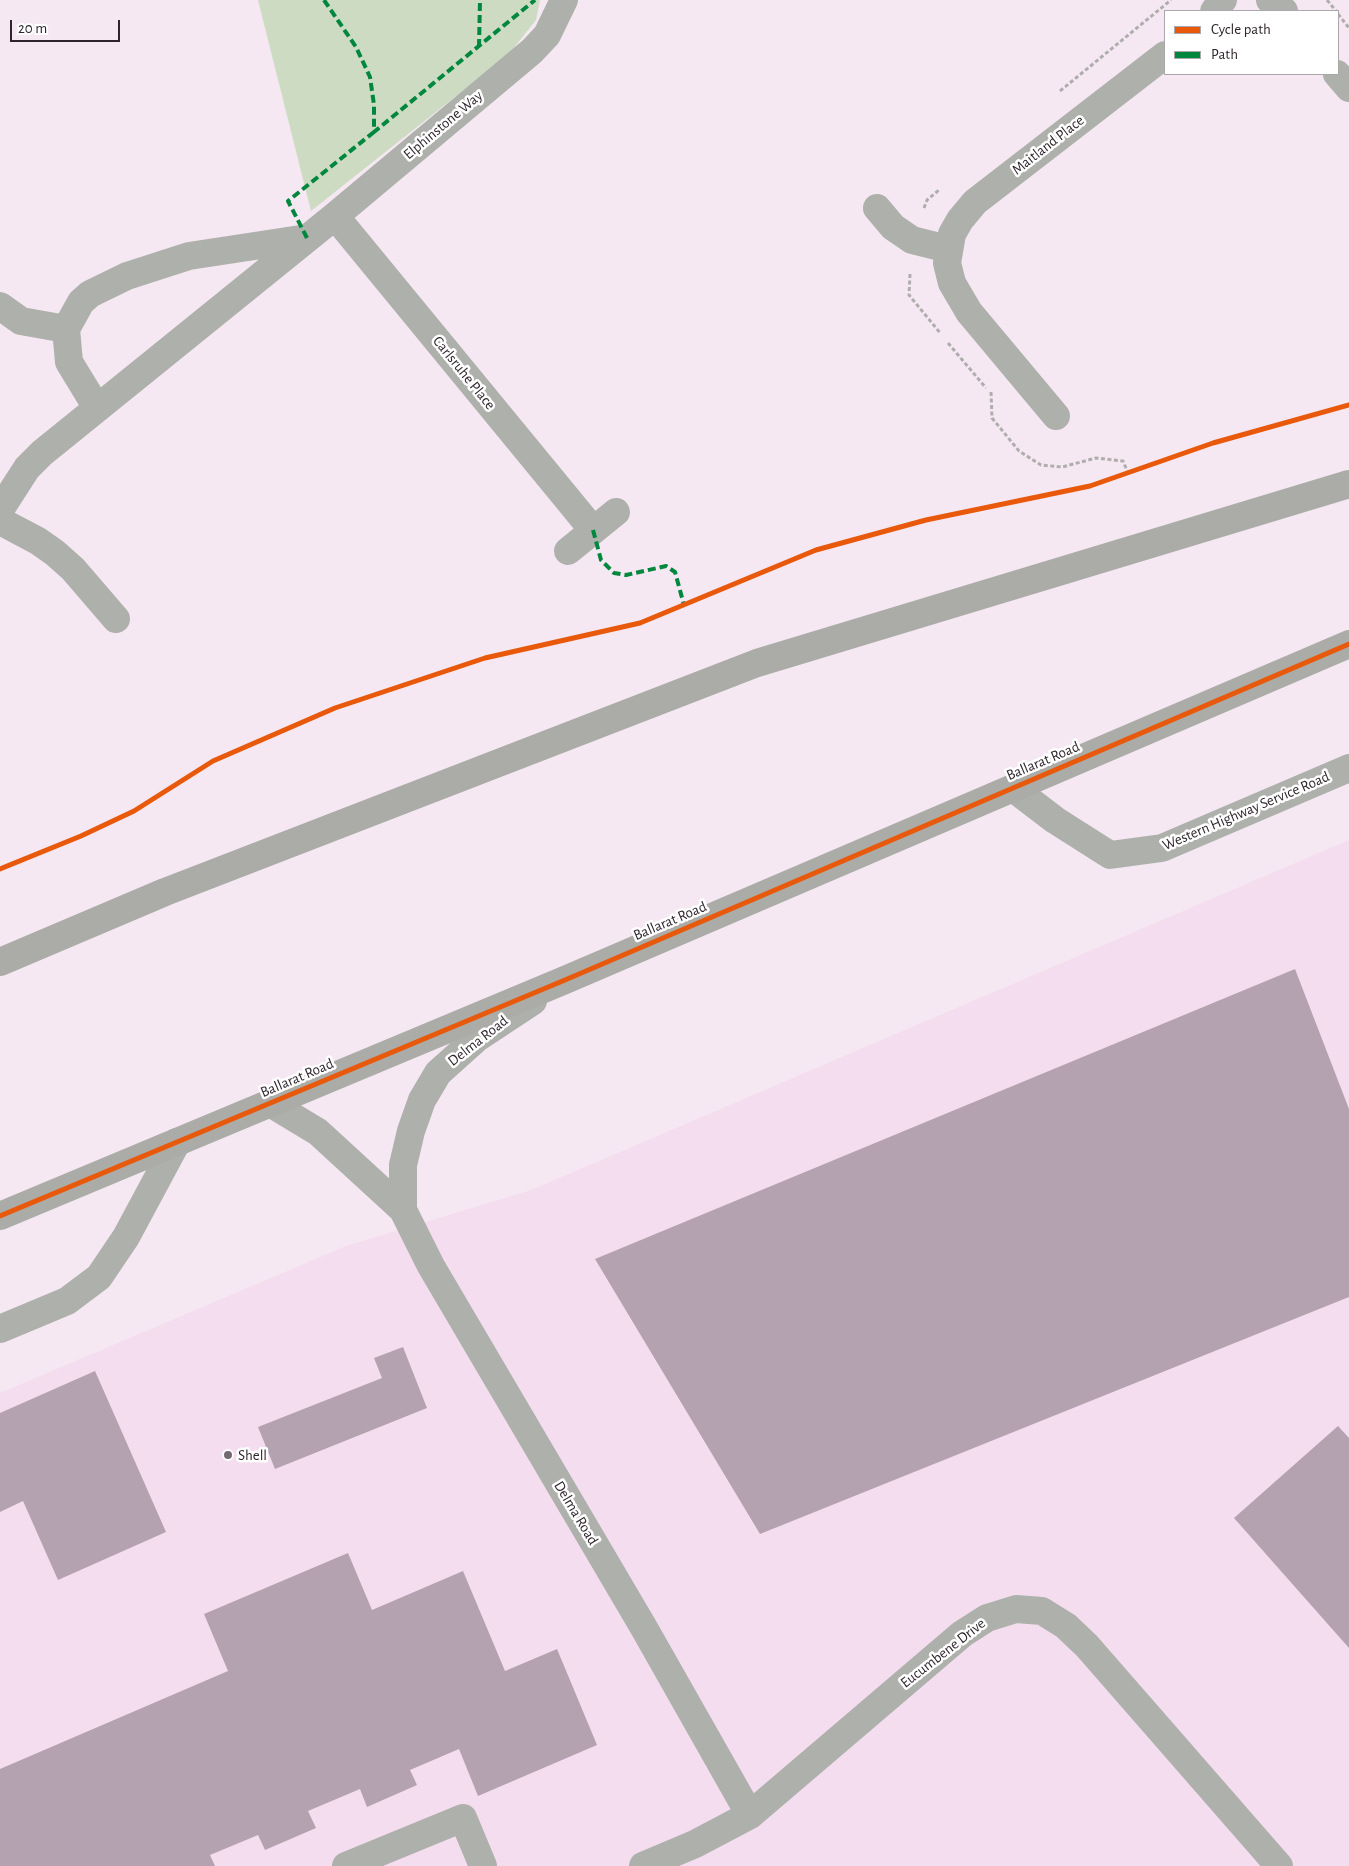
<!DOCTYPE html>
<html>
<head>
<meta charset="utf-8">
<style>
	body { margin:0 }
	#map { position:relative; width:1349px; height:1866px; overflow:hidden; background:#f5e8f2; font-family:"Alegreya Sans",sans-serif }
	canvas { display:block }
	.legend { position:absolute; left:1164px; top:10px; width:175px; height:65px; box-sizing:border-box; background:#fff; border:1px solid #aba8ab; margin:0; padding:6px 9px; list-style:none; font-size:15px; color:#2e252c }
	.legend li { display:flex; align-items:center; gap:10px; height:25px }
	.legend b { width:25px; border:1px solid #aba8ab }
	.scale { position:absolute; left:10px; top:20px; width:110px; height:22px; box-sizing:border-box; border:2px solid #2e252c; border-top:0; padding-left:6px; font-size:15px; line-height:18px; white-space:nowrap; color:#2e252c; -webkit-text-stroke:4px #fff; paint-order:stroke }
</style>
</head>
<body>
<div id="map">
<canvas width="1349" height="1866"></canvas>
<ul class="legend">
<li><b style="height:6px;background:#e8590c"></b>Cycle path</li>
<li><b style="height:6px;background:#00873e"></b>Path</li>
</ul>
<div class="scale">20 m</div>
</div>
<script>
const ctx = document.querySelector('canvas').getContext('2d');
ctx.lineJoin = 'round';
function fillPath(path, color) {
  ctx.fillStyle = color;
  ctx.fill(path, 'evenodd');
}
function shape(rows) {
  const path = new Path2D();
  for (const r of rows) {
    path.moveTo(r[0], r[1]);
    for (let i = 2; i < r.length; i += 2) path.lineTo(r[i], r[i + 1]);
  }
  return path;
}
function stroke(path, color, width, dash) {
  ctx.strokeStyle = color;
  ctx.lineWidth = width;
  ctx.lineCap = dash ? 'butt' : 'round';
  ctx.setLineDash(dash || []);
  ctx.stroke(path);
}
function write(font, color, halo, rows, align = 'center') {
  ctx.font = font + ' "Alegreya Sans",sans-serif';
  ctx.lineWidth = 5;
  ctx.setLineDash([]);
  ctx.textBaseline = 'middle';
  ctx.strokeStyle = halo;
  ctx.fillStyle = color;
  for (const [text, x, y, turn = 0] of rows) {
    ctx.save();
    ctx.translate(x, y);
    ctx.rotate((+turn || 0) * Math.PI / 180);
    ctx.textAlign = isNaN(turn) ? turn : align;
    if (halo) ctx.strokeText(text, 0, 0);
    ctx.fillText(text, 0, 0);
    ctx.restore();
  }
}
const built = shape([
	[1349,840,1349,1866,0,1866,0,1393,346,1246,531,1190]
]);
const green = shape([
	[258,0,540,0,536,20,509,54,311,211]
]);
const building = shape([
	[1295,969,1349,1109,1349,1297,760,1534,595,1259],
	[403,1347,427,1408,275,1469,258,1427,382,1378,374,1358],
	[95,1371,166,1532,58,1580,23,1501,0,1512,0,1413],
	[1338,1426,1349,1438,1349,1648,1234,1518],
	[348,1553,372,1610,463,1571,505,1671,557,1649,597,1745,478,1796,459,1749,410,1770,417,1785,367,1807,360,1789,308,1811,316,1828,265,1850,258,1835,210,1855,215,1866,0,1866,0,1769,228,1671,204,1614]
]);
const path = shape([
	[1327,0,1336,11],
	[1338,14,1349,28],
	[1060,91,1171,0],
	[924,208,927,200,939,190],
	[910,274,909,295,941,334],
	[948,343,986,388],
	[991,392,992,418,1019,451,1041,465,1062,467,1096,458,1123,461,1128,473]
]);
const minor = shape([
	[1270,0,1284,11],
	[1214,11,1223,0],
	[1337,74,1349,88],
	[877,208,893,227,912,240,948,249],
	[335,216,593,530],
	[0,306,21,321,66,329],
	[97,408,69,362,66,329,81,302,90,294,127,276,189,256,307,238],
	[1056,416,969,312,952,283,947,263,952,234,960,220,975,202,1165,55],
	[0,510,27,468,42,453,335,216,532,51,547,35,564,0],
	[0,521,38,541,55,553,73,569,116,619],
	[568,551,616,512],
	[1013,788,1055,820,1110,855,1162,848,1349,768],
	[270,1103,318,1132,403,1210,431,1266,644,1628,750,1815],
	[403,1210,403,1165,411,1131,422,1100,438,1073,477,1038,533,1001],
	[0,1329,67,1301,99,1277,126,1237,177,1142],
	[346,1866,463,1818,483,1866],
	[643,1866,695,1844,750,1815,962,1634,987,1618,1016,1609,1042,1611,1066,1626,1087,1646,1279,1866]
]);
const highway = shape([
	[0,962,165,892,757,663,1349,484],
	[0,1216,565,980,1349,644]
]);
const quiet = shape([
	[324,0,356,47,370,77,374,105,374,132,535,0],
	[479,47,480,0],
	[307,238,288,201,374,132],
	[593,530,601,560,614,573,626,575,666,566,675,572,684,605]
]);
const cycleway = shape([
	[0,869,81,836,134,811,213,761,335,708,485,658,640,623,816,550,926,520,1090,486,1213,443,1349,405],
	[0,1216,565,980,1349,644]
]);
const markers = [
	[228,1455,5,"#746971"]
];
const streetNames = [
	["Elphinstone Way",443,125,-40],
	["Maitland Place",1048,145,-38],
	["Carlsruhe Place",464,373,51],
	["Ballarat Road",1043,761,-23],
	["Western Highway Service Road",1246,811,-23],
	["Ballarat Road",670,921,-23],
	["Delma Road",478,1041,-38],
	["Ballarat Road",297,1078,-23],
	["Delma Road",576,1513,59],
	["Eucumbene Drive",943,1653,-38]
];
const poiNames = [
	["Shell",238,1455]
];
fillPath(built, '#f4ddef');
fillPath(green, '#ccdbc2');
fillPath(building, '#b4a2b1');
stroke(path, '#b0aead', 3, [4, 2.5]);
stroke(minor, '#aeb0ab', 28);
stroke(highway, '#abaca7', 28);
stroke(quiet, '#00873e', 4, [8, 4]);
stroke(cycleway, '#e8590c', 5);
for (const [x, y, r, color] of markers) {
  const dot = new Path2D();
  dot.arc(x, y, r, 0, 2 * Math.PI);
  ctx.fillStyle = color;
  ctx.fill(dot);
  stroke(dot, '#fff', 2);
}
write('15px', '#2e252c', '#fff', streetNames);
write('15px', '#2e252c', '#fff', poiNames, 'left');
</script>
</body>
</html>
